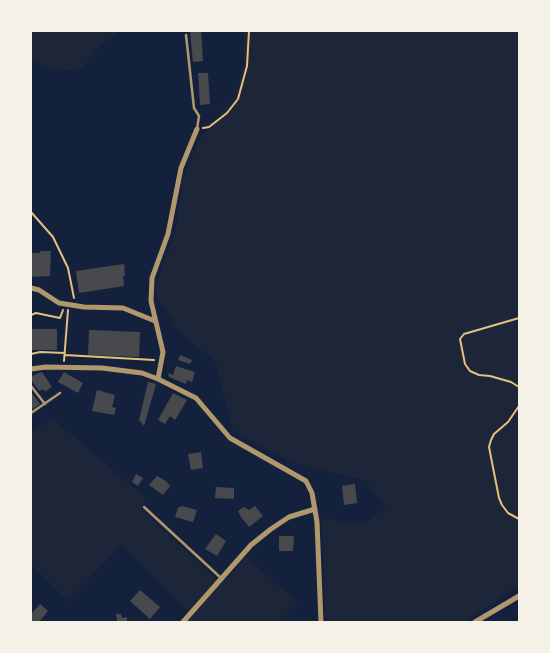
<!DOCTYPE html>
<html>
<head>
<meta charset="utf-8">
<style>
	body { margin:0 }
	#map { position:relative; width:550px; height:653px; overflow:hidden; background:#14213d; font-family:Helvetica,sans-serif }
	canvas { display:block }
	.frame { position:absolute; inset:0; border:32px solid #f6f1e7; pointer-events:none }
</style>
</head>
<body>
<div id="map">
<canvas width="550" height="653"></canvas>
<div class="frame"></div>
</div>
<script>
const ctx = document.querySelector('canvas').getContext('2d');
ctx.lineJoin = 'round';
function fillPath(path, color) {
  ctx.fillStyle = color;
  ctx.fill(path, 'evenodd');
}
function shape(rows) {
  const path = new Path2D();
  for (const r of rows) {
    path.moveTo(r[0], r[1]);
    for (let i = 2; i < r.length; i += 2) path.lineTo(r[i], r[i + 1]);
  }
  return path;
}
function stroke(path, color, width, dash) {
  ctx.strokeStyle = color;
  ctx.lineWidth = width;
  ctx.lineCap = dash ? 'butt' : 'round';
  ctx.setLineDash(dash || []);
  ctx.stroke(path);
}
const green = shape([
	[31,31,120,31,103,43,82,68,58,71,31,61],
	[244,31,519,31,519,585,465,622,327,622,325,616,322,518,363,525,386,507,364,480,293,463,233,431,216,362,180,332,156,295,156,286,176,229,183,179,199,140,236,96,244,64],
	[52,418,146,498,141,509,221,584,247,557,298,603,278,622,185,622,191,615,122,544,68,601,31,564,31,432]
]);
const building = shape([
	[190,31,201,31,203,61,193,62],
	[198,73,208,73,210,104,200,105],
	[40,251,51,251,50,276,31,277,31,253,40,253],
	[124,264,125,276,123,277,124,286,79,293,76,271],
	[31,329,57,329,57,350,31,350],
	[89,330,140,332,139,357,88,355],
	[180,355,192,360,190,364,178,360],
	[176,366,195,372,192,382,187,380,186,384,169,377,168,373,173,375],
	[42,372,52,387,45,392,43,389,39,391,31,380,31,377,36,374],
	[64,372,83,383,78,393,58,382],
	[148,382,156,384,144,426,139,420],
	[97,390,115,395,112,407,116,408,114,415,92,411],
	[31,392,40,404,31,410],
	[173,393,187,400,175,420,170,416,165,424,158,420],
	[201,452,203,468,191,470,188,454],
	[136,474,143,478,138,486,132,482],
	[157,476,166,481,170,486,163,495,149,485],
	[355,484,357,503,344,505,342,486],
	[216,487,234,488,234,499,215,498],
	[182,506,197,510,193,522,175,517,178,508],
	[255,506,263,516,249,527,241,517,238,511,244,507,249,510],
	[216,534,226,541,217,556,205,549],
	[279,536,294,536,293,551,279,551],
	[140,590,160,607,150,619,130,601],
	[40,604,48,611,39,622,31,622,31,614],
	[116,614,121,614,122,618,127,617,127,622,117,622]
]);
const path = shape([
	[203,128,209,127,227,113,238,99,247,66,249,31],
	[31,212,53,237,68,268,74,298],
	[31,315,36,313,60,318,63,310],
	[519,318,464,334,460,339,465,364,470,371,479,375,490,376,511,382,519,387],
	[31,354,40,352,65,353],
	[65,355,154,360],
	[64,361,68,310],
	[519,406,508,422,494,434,491,440,489,447,499,498,502,505,508,513,519,519]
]);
const service = shape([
	[186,35,194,108,199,116,197,129],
	[31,386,45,404],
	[31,413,60,393],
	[144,507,221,578]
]);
const minor = shape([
	[31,288,39,290,59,303,84,307,123,308,155,321],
	[31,369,46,367,102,368,142,373,158,379,196,398,230,438,306,481,312,493,317,522,321,622],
	[158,379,163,352,151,301,152,278,168,234,181,168,197,129],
	[183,622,251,545,271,529,289,517,315,509],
	[475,622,519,596]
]);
fillPath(green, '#1d2539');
fillPath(building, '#48494c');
stroke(path, '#e5c07b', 2);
stroke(service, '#b1986c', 2.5);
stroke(minor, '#b1986c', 5);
</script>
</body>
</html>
